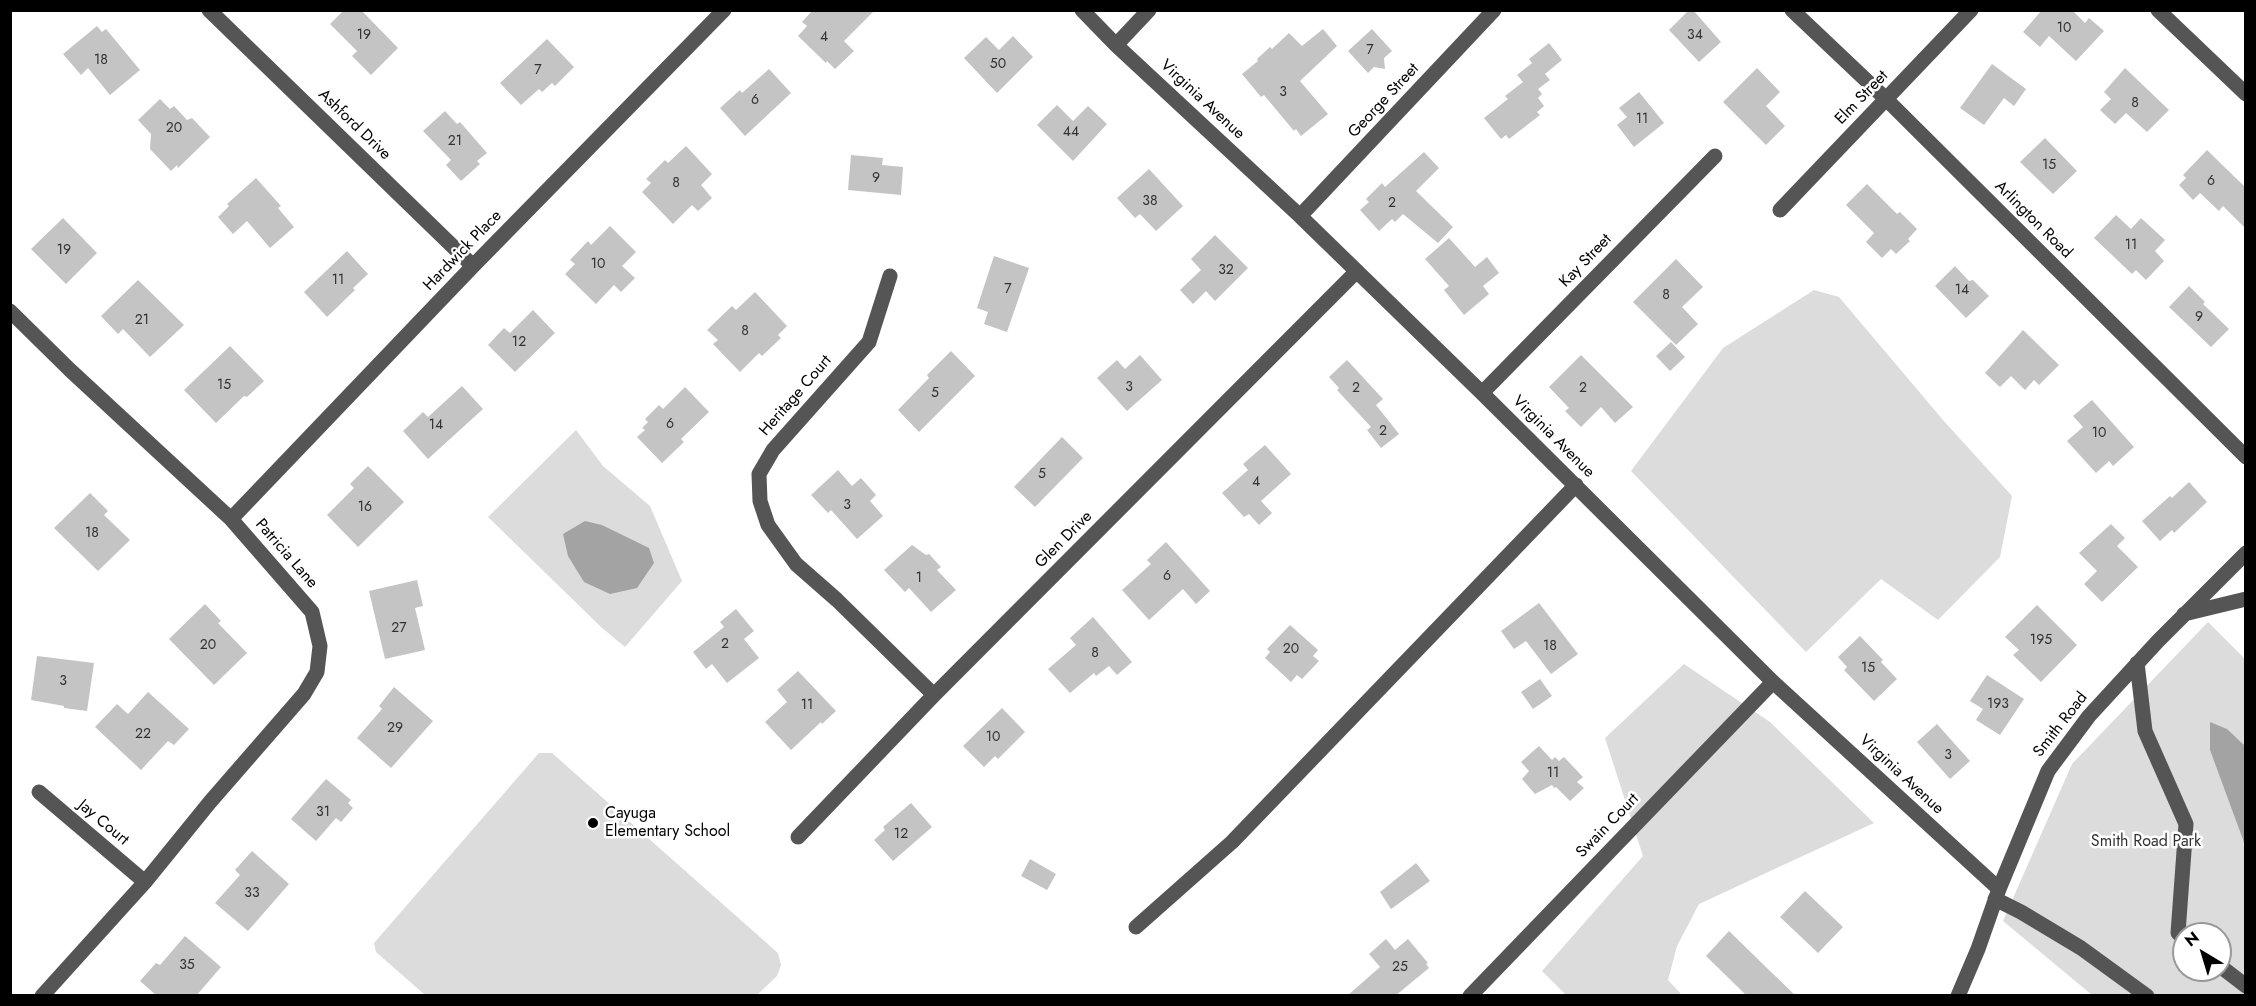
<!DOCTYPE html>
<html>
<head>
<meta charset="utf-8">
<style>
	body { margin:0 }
	#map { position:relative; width:2256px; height:1006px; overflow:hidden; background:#fff; font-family:Jost,sans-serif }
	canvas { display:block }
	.frame { position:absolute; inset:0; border:12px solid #000; pointer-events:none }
	.north { position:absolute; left:2172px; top:922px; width:60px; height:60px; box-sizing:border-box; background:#fff; border:2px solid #999; border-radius:50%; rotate:322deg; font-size:16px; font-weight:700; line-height:24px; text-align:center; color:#000 }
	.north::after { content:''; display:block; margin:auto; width:21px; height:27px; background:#000; clip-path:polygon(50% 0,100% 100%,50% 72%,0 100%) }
</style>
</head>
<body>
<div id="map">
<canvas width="2256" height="1006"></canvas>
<div class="frame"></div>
<div class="north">N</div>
</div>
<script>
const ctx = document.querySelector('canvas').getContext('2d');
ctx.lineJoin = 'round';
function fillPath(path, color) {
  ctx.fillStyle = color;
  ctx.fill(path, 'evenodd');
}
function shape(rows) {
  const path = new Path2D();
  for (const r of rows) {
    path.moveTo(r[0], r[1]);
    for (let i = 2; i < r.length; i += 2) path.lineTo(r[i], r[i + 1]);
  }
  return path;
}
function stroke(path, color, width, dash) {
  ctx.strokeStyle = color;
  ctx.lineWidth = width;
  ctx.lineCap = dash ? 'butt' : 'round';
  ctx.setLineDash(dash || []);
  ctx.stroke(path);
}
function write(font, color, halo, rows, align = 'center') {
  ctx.font = font + ' Jost,sans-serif';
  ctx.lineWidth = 5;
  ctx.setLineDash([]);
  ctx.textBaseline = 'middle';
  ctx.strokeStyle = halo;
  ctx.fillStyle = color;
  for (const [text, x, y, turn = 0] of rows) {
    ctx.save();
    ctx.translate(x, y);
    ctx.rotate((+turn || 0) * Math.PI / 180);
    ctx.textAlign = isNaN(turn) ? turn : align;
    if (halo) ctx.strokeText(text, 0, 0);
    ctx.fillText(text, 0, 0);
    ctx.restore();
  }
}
const green = shape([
	[1814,290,1839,297,1943,420,2012,496,2000,557,1938,620,1881,579,1806,652,1631,471,1723,348],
	[576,430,603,466,650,506,682,581,625,647,601,627,488,517],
	[602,525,632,541,649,548,563,534],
	[2208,622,2245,659,2245,995,2092,995,2003,921,2072,764],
	[2184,934,2220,934,2220,970,2184,970],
	[1684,664,1770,722,1874,823,1699,904,1677,946,1668,980,1682,995,1566,995,1542,971,1643,856,1605,738],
	[539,753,552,753,778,953,781,965,777,976,757,995,425,995,376,952,374,943]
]);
const water = shape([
	[585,521,602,525,649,548,654,563,637,588,610,594,584,582,568,556,563,534],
	[2210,722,2227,729,2245,746,2245,845,2210,750]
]);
const building = shape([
	[344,10,361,10,398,48,371,75,352,56,357,51,330,24],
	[813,10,875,10,844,41,854,51,835,69,827,61,826,63,798,36,807,26,802,22],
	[1689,10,1693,10,1721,42,1699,62,1669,30],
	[2042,10,2072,10,2085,23,2089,18,2104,31,2076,61,2049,36,2040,47,2023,32],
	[97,26,102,32,106,29,140,70,110,95,88,68,81,75,63,54],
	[1323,29,1337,46,1300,81,1328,114,1301,136,1296,129,1294,131,1264,95,1261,97,1242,74,1258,61,1257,59,1270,47,1272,49,1289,33,1302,46],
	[1372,29,1392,51,1384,58,1385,69,1374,67,1368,73,1348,51],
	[1013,36,1033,57,997,93,964,58,986,37,999,50],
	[547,39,574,67,555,86,552,83,542,92,539,89,521,105,500,83],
	[1549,43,1562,60,1545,74,1550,80,1538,89,1542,94,1538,98,1544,106,1537,112,1540,115,1509,139,1506,135,1501,139,1484,118,1508,99,1505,96,1523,82,1517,75,1532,63,1529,59],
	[1992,64,2026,89,2014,106,2004,98,1984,125,1960,108],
	[1757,68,1780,92,1766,106,1785,126,1766,145,1723,102],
	[2125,68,2169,110,2147,132,2126,113,2115,124,2100,110,2111,99,2104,92],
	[769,69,791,93,745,136,720,108,740,90,742,93],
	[1639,92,1664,123,1634,147,1617,125,1627,117,1619,108],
	[160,99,170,109,174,106,187,120,192,118,210,137,178,168,177,165,171,171,150,149,151,134,138,120],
	[1057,105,1073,121,1088,106,1107,124,1073,161,1037,125],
	[445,111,457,124,460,122,487,153,477,161,480,164,461,181,446,165,451,160,423,131],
	[2045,138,2077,171,2053,194,2020,162],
	[686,146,712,174,701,185,712,198,698,211,692,205,673,224,642,192,651,183,646,179,665,160,668,163],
	[2207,150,2246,188,2246,229,2223,206,2219,211,2200,193,2193,200,2179,185,2186,178,2183,175],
	[1424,152,1439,168,1416,191,1453,227,1438,243,1403,214,1395,222,1392,219,1379,231,1360,210,1369,202,1366,199,1382,183,1385,187],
	[851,155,883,158,882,165,903,167,901,195,848,190],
	[1149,169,1183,206,1156,231,1140,214,1135,218,1117,198],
	[256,178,281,206,278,208,294,227,270,248,247,221,233,234,218,217,229,206,227,204],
	[1867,184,1897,214,1900,212,1917,229,1908,239,1910,241,1896,254,1891,249,1882,258,1866,242,1874,233,1846,205],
	[2116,215,2131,229,2141,218,2165,240,2155,251,2164,261,2146,280,2136,270,2132,274,2094,238],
	[63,218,97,253,66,284,31,249],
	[610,226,636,252,622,266,635,278,621,292,614,285,596,304,565,274,575,264,570,260,588,241,591,245],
	[1215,235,1248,268,1215,301,1206,291,1193,304,1180,290,1201,270,1191,259],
	[1449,238,1475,267,1487,257,1499,273,1483,286,1489,294,1464,315,1444,290,1449,286,1425,259],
	[347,251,368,274,353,288,355,290,327,317,304,292],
	[994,256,1029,268,1007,332,984,324,988,312,977,308],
	[1676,259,1703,287,1682,307,1698,324,1676,345,1633,302],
	[1955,266,1969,281,1973,280,1989,296,1966,318,1935,286],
	[138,280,184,325,150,357,123,329,118,334,101,316],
	[2189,286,2205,302,2203,304,2229,329,2211,347,2169,307],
	[755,292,787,326,778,335,781,338,762,356,759,353,740,372,713,344,718,340,707,330,732,306,736,310],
	[533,310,555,333,515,372,488,345,504,328,510,333],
	[2023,330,2059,365,2039,385,2034,380,2025,390,2011,376,2000,387,1985,373],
	[1671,342,1685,357,1670,371,1656,356],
	[230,346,264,381,247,397,244,396,216,423,184,390],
	[951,351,975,376,919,432,898,410,929,378,927,375],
	[1140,355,1162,380,1127,411,1097,378,1117,360,1125,369],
	[1581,355,1633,407,1615,423,1601,407,1581,427,1565,411,1569,408,1549,387],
	[1347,360,1383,399,1376,405,1399,434,1381,448,1367,430,1371,427,1337,390,1339,388,1329,377],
	[462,386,483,409,428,459,403,431,423,412,428,417],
	[685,387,709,412,681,439,684,442,662,463,637,437,645,430,642,428,648,422,645,419,659,405,663,409],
	[2092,400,2134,447,2113,466,2109,461,2096,473,2067,441,2083,427,2073,416],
	[1062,437,1083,458,1035,507,1014,487],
	[1265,445,1291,474,1261,501,1272,513,1259,525,1249,514,1244,517,1222,493,1248,470,1243,464],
	[368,466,404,502,358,547,327,515,354,488,350,484],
	[838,470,852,486,861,478,876,495,870,501,883,516,857,539,831,510,828,513,811,495],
	[2189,482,2207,502,2174,533,2172,530,2160,541,2142,521,2170,496,2172,498],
	[90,493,108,511,104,515,130,540,98,571,54,528],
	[2111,524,2125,538,2117,546,2138,567,2102,602,2084,584,2097,571,2079,553],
	[1166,542,1210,591,1196,604,1183,589,1149,620,1122,590,1151,564,1147,560],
	[912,545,926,555,929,554,941,567,937,570,956,590,931,612,909,588,905,592,884,570],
	[417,580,423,606,415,608,425,650,385,659,369,591],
	[1539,603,1578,654,1551,674,1526,641,1514,649,1501,631],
	[205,604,221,621,218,623,247,653,214,685,169,639],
	[2037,605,2077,645,2041,682,2013,655,2019,650,2005,637],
	[736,609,754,631,744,639,759,658,727,683,712,664,706,669,693,652,724,627,720,622],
	[1093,617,1132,662,1117,675,1109,666,1096,676,1094,673,1070,693,1048,669,1076,645,1070,638],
	[1290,625,1318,650,1313,656,1319,661,1302,679,1297,675,1291,682,1265,658,1270,652,1267,649],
	[1860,636,1883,660,1881,662,1897,679,1874,701,1844,670,1847,667,1838,657],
	[37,656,94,663,87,711,64,708,64,706,31,700],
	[798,671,836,711,822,724,821,722,791,750,765,722,787,702,777,690],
	[1987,675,2024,699,2000,735,1976,720,1983,709,1970,701],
	[1540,679,1552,696,1533,709,1521,692],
	[394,687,433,721,391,768,357,738,382,709,379,706],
	[148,692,189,729,174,745,168,741,141,770,95,727,117,704,128,714],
	[1002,708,1025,732,998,759,995,756,984,767,963,746],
	[1937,724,1970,761,1950,779,1917,742],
	[1539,746,1552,760,1555,757,1559,761,1564,757,1583,777,1577,782,1584,788,1570,801,1556,787,1554,788,1552,785,1535,794,1522,779,1529,771,1521,762],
	[326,779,351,800,348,803,353,808,341,822,336,818,316,841,291,819],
	[911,803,932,827,893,861,874,840,885,830,883,827],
	[252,851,289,884,248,931,215,903,240,875,235,870],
	[1030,859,1056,874,1047,890,1021,876],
	[1416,863,1430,881,1391,909,1380,892],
	[1805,891,1843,927,1818,953,1780,917],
	[1729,931,1770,971,1796,996,1747,996,1706,956],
	[185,936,221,967,196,996,157,996,140,981,156,963,160,965],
	[1386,939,1395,950,1408,939,1428,963,1426,964,1429,968,1395,996,1347,996,1380,967,1369,954]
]);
const minor = shape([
	[209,10,473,266],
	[1082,10,1116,45,1300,216,1482,393,1773,682,1999,889],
	[1792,10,1886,99,2246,457],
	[2158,10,2246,94],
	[1116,45,1149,10],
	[1780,210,1971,10],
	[1300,216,1494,10],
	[890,276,869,342,773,450,759,474,760,501,768,525,796,564,837,600,934,695],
	[10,311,70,370,231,519,312,612,320,646,317,672,304,694,210,802,145,882,42,996],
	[1482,393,1715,156],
	[231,519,473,266,724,10],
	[2184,614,2246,599],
	[2137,663,2145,731,2186,824,2178,933,2184,938],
	[39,792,145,882],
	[798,837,934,695,1357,271],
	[1995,899,2021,912,2081,948,2147,996],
	[1136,927,1232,842,1576,485],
	[2220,966,2246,986],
	[1470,996,1773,682],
	[1958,996,1978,949,1999,889,2048,771,2089,716,2158,641,2246,553]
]);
const markers = [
	[593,823,6,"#000"]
];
const numberNames = [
	["10",2064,29],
	["19",364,36],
	["34",1695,36],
	["4",824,38],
	["7",1370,51],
	["18",101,61],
	["50",998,65],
	["7",538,71],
	["3",1283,93],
	["6",755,101],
	["8",2135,104],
	["11",1642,120],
	["20",174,129],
	["44",1071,133],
	["21",455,142],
	["15",2049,166],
	["9",876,179],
	["6",2211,182],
	["8",676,184],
	["38",1150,202],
	["2",1392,204],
	["11",2131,246],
	["19",64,251],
	["10",598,265],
	["32",1226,271],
	["11",338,281],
	["7",1008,290],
	["14",1962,291],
	["8",1666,296],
	["9",2199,318],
	["21",142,321],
	["8",745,332],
	["12",519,343],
	["15",224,386],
	["3",1129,388],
	["2",1356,389],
	["2",1583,389],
	["5",935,394],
	["6",670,425],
	["14",436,426],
	["2",1383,432],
	["10",2099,434],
	["5",1042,475],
	["4",1256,483],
	["3",847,506],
	["16",365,508],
	["18",92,534],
	["6",1167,577],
	["1",919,579],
	["27",399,629],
	["195",2041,641],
	["2",725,645],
	["20",208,646],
	["18",1550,647],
	["20",1291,650],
	["8",1095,654],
	["15",1868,669],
	["3",63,682],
	["193",1998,705],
	["11",807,706],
	["29",395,729],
	["22",143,735],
	["10",993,738],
	["3",1948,756],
	["11",1553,774],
	["31",323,813],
	["12",901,835],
	["33",252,894],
	["35",187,966],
	["25",1400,968]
];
const streetNames = [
	["Elm Street",1862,98,-46],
	["Virginia Avenue",1202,100,43],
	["George Street",1384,101,-47],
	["Ashford Drive",354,125,44],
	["Arlington Road",2033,220,45],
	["Hardwick Place",463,251,-46],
	["Kay Street",1586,261,-46],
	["Heritage Court",796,396,-49],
	["Virginia Avenue",1553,437,45],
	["Glen Drive",1064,540,-45],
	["Patricia Lane",286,554,49],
	["Smith Road",2061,725,-52],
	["Virginia Avenue",1901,775,43],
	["Jay Court",103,823,40],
	["Swain Court",1608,826,-46]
];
const poiNames = [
	["Cayuga",605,814],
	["Elementary School",605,832]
];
const parkNames = [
	["Smith Road Park",2146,842]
];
fillPath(green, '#dcdcdc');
fillPath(water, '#a3a3a3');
fillPath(building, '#c4c4c4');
stroke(minor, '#555', 15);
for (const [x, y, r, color] of markers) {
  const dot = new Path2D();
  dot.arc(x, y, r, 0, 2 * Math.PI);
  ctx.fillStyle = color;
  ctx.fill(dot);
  stroke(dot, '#fff', 2);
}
write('14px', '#313131', null, numberNames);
write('16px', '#000', '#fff', streetNames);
write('16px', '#000', '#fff', poiNames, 'left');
write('16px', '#333', '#fff', parkNames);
</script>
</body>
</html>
